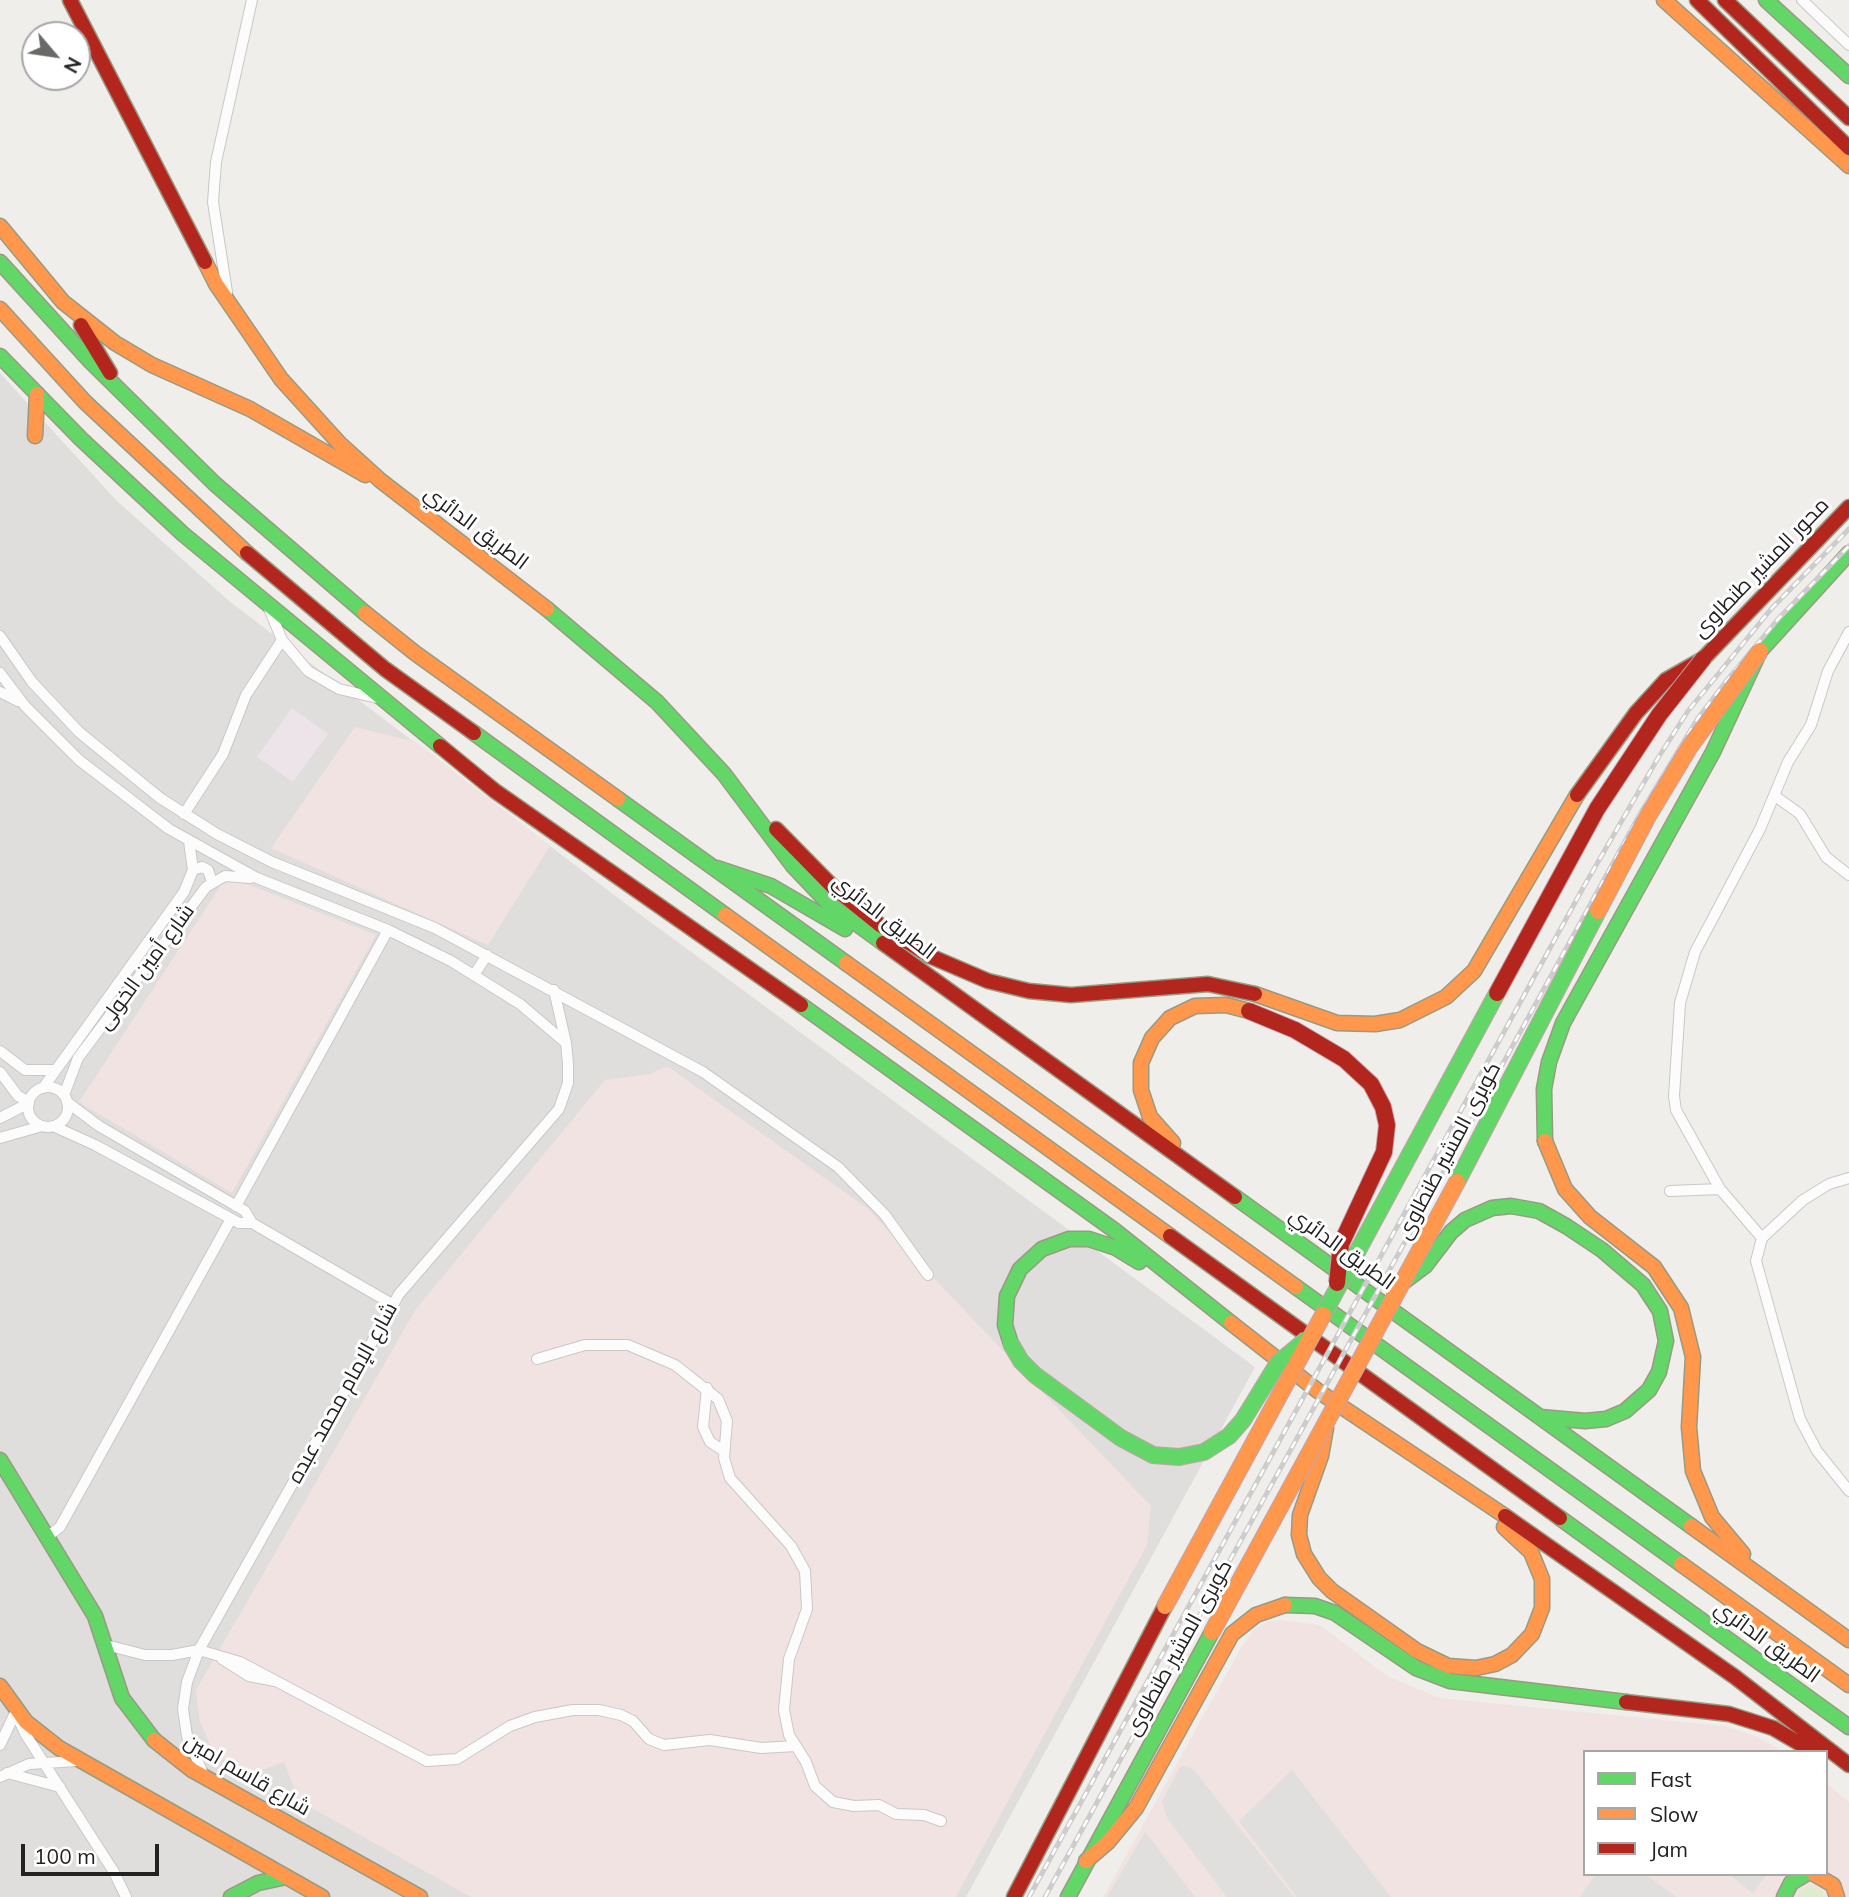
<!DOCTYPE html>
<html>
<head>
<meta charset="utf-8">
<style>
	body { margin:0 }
	#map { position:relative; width:1849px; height:1897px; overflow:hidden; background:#f0eeeb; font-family:Mulish,sans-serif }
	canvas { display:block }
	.legend { position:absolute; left:1583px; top:1750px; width:245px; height:126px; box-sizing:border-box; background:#fff; border:2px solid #a7a7a7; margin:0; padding:9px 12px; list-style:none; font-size:21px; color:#222 }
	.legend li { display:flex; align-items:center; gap:14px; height:35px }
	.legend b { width:35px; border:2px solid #a7a7a7 }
	.north { position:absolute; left:21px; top:21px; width:70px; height:70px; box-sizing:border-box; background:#fff; border:2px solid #a7a7a7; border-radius:50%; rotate:119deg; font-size:19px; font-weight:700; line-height:28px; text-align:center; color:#222 }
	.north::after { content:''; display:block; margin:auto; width:24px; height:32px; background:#6a6968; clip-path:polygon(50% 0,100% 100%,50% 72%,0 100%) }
	.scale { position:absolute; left:21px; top:1844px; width:138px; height:32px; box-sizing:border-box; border:4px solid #222; border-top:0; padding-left:9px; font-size:21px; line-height:24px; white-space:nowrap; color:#222; -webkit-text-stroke:5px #fff; paint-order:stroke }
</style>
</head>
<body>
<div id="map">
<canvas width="1849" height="1897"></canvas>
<ul class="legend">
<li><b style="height:9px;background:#63d668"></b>Fast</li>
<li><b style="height:9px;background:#ff974d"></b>Slow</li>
<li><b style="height:9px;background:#b3261e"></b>Jam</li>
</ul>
<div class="north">N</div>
<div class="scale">100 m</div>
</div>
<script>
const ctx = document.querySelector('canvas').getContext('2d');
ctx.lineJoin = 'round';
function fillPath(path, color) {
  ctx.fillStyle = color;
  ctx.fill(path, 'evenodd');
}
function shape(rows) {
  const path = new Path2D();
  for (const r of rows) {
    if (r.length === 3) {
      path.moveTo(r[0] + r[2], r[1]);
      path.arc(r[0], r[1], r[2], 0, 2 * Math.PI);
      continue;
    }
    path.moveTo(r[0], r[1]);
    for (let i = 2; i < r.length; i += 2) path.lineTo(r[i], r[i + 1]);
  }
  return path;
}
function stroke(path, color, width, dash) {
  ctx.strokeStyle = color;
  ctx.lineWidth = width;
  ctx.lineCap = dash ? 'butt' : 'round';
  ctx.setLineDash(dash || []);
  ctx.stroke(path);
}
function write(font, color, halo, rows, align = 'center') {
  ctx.font = font + ' Mulish,Cairo,sans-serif';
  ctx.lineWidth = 6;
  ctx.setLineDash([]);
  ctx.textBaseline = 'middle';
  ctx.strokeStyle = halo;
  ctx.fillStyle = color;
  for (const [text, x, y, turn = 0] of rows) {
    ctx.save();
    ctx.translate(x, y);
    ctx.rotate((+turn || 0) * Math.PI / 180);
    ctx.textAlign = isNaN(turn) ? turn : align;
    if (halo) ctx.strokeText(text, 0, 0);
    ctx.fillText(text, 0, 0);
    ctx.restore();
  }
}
const residential = shape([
	[0,373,116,500,229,601,626,904,1255,1367,966,1897,0,1897]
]);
const commercial = shape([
	[355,727,416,742,550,846,488,945,271,848],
	[227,876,376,935,232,1193,79,1102],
	[667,1066,867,1208,1151,1506,1147,1545,956,1897,471,1897,299,1801,284,1762,251,1774,215,1755,200,1722,196,1690,416,1309,605,1080,650,1074],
	[1280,1620,1320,1625,1387,1676,1440,1698,1725,1726,1756,1736,1784,1752,1585,1752,1585,1874,1826,1874,1826,1783,1849,1802,1849,1897,1103,1897,1242,1646,1254,1629,1266,1622]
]);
const industrial = shape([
	[292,708,328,734,293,782,257,757]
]);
const grass = shape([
	[1809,1886,1822,1891,1825,1897,1797,1897,1802,1889]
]);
const parking = shape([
	[1185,1766,1193,1769,1294,1897,1227,1897,1167,1818,1162,1801,1180,1767],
	[1292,1770,1391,1897,1297,1897,1239,1821],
	[1145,1832,1195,1897,1107,1897],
	[1596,1874,1645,1874,1676,1897,1580,1897],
	[1728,1874,1767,1874,1753,1893]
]);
const street = shape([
	[1802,0,1849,45],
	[227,292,213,202,216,162,252,0],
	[268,606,282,640,308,671,339,689,377,698],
	[0,636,32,682,79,732,160,798,217,834,272,862,435,928,703,1072,838,1167,885,1215,928,1275],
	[0,673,25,706,79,760,169,829,257,878,388,930,451,961,520,1004,566,1043],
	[0,692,18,701],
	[1775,796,1800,814,1826,857,1849,875],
	[184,814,223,754,246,695,282,640],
	[193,870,202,867,208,870,212,882],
	[474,975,487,955],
	[0,1051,25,1070,54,1070],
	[0,1072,18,1096,29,1102],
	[48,1107,20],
	[43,1088,184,892,193,870,189,841],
	[64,1095,78,1058,206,887,225,876,250,878],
	[67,1102,99,1126,245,1211,252,1223],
	[0,1118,29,1103],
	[53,1126,95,1145,239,1223,252,1223,392,1304],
	[0,1138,42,1126],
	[1849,1178,1829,1184,1803,1200,1762,1238,1756,1261,1800,1419,1817,1451,1849,1491],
	[1670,1191,1720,1189],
	[236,1206,388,930],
	[1762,1238,1720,1189,1676,1110,1674,1096,1680,1003,1695,952,1760,829,1788,762,1811,725,1828,671,1849,632],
	[537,1359,585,1345,628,1345,675,1365,718,1399,727,1421,724,1458,730,1478,791,1546,805,1571,807,1609,789,1659,784,1710,789,1735,806,1762,815,1786,833,1802,854,1806,879,1805,896,1814,924,1815,941,1821],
	[707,1388,703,1427,710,1442,724,1451],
	[47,1537,60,1527,231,1219],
	[106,1645,145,1655,172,1655,199,1650,240,1662,427,1761,457,1759,510,1726,535,1717,573,1710,599,1710,621,1715,633,1721,649,1739,664,1745,710,1740,761,1748,796,1746],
	[222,1659,249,1676,275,1681],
	[18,1718,26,1735,114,1872,126,1897],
	[0,1745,16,1711],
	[7,1773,60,1787],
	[204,1776,187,1736,183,1709,187,1682,199,1650,399,1294,559,1109,568,1083,568,1064,566,1043,554,990],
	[0,1777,29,1764,77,1761]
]);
const fast = shape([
	[1766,0,1849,76],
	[0,262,91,362,215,484,365,613],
	[0,356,81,439,183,534,440,746],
	[547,609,657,702,724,774,793,866,828,903,883,943],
	[474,733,725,915],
	[618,799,846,963],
	[717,868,771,886,845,929],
	[801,1005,1114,1230,1231,1323],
	[1545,1141,1544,1089,1549,1062,1563,1023,1713,752,1760,651,1849,553],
	[1235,1197,1691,1526],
	[1405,1281,1425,1266,1451,1232,1465,1220,1492,1208,1511,1206,1539,1211,1566,1226,1602,1250,1643,1285,1660,1311,1666,1341,1659,1372,1649,1390,1625,1411,1606,1419,1585,1421,1540,1417],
	[1296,1287,1681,1564],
	[1011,1344,1005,1325,1007,1296,1020,1269,1042,1249,1069,1239,1089,1239,1116,1248,1139,1262],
	[0,1460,95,1616,122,1698,154,1740],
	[1560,1518,1849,1727],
	[1285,1605,1315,1606,1335,1613,1416,1668,1450,1681,1626,1702],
	[231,1897,258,1883,286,1877],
	[1068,1897,1212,1632],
	[1784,1897,1791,1883,1806,1874]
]);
const slow = shape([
	[1664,0,1849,166],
	[0,226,63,302,115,343,152,365,250,409,365,475],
	[205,262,216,284,281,379,339,443,381,481,547,609],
	[0,309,85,402,247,553],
	[35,436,37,394],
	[365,613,415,653,618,799],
	[725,915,1170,1236],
	[846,963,1296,1287],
	[1255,994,1337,1023,1375,1024,1400,1020,1446,997,1474,971,1577,795],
	[1545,1141,1565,1189,1590,1217,1654,1267,1681,1308,1693,1357,1689,1427,1693,1471,1712,1517,1743,1554],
	[1173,1143,1150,1117,1141,1090,1141,1063,1152,1038,1170,1018,1195,1006,1226,1005,1249,1011],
	[1231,1323,1318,1391,1505,1516],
	[1326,1428,1321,1456,1300,1515,1299,1535,1304,1554,1319,1578,1332,1591,1417,1651,1448,1666,1476,1668,1495,1664,1512,1655,1532,1634,1542,1608,1542,1579,1531,1552,1504,1527],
	[1691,1526,1849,1640],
	[1681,1564,1849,1685],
	[0,1686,26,1722,59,1748,322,1897],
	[154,1740,192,1770,420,1897],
	[1086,1861,1108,1842,1136,1808,1232,1634,1256,1615,1285,1605],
	[1814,1874,1833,1885,1837,1897]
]);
const jam = shape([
	[70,0,205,262],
	[1697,0,1849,148],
	[1725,0,1849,118],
	[81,325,110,373],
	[247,553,385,669,474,733],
	[440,746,495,791,801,1005],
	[1577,795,1636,713,1666,680,1703,659,1849,507],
	[776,829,832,886,880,925,932,957,988,981,1029,991,1071,995,1208,984,1255,994],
	[883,943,1235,1197],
	[1170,1236,1560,1518],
	[1505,1516,1735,1677,1849,1765],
	[1626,1702,1729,1714,1773,1728,1814,1752],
	[1014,1897,1165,1606]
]);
const rail = shape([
	[1029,1897,1583,888,1658,758,1688,711,1772,608,1849,529],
	[1045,1897,1640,814,1698,718,1728,679,1779,618,1849,546]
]);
const fastBridge = shape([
	[1457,1182,1598,911],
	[1323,1315,1497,993],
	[1011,1344,1021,1361,1035,1375,1121,1438,1153,1455,1179,1457,1204,1452,1229,1436,1243,1420,1278,1363,1307,1339]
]);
const slowBridge = shape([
	[1598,911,1648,816,1689,748,1760,651],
	[1165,1606,1323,1315],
	[1212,1632,1457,1182]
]);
const jamBridge = shape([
	[1497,993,1597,809,1659,715,1703,659],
	[1249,1011,1295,1030,1344,1059,1371,1084,1383,1107,1387,1125,1384,1152,1341,1244,1337,1283]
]);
const streetNames = [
	["الطريق الدائري",476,528,37],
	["محور المشير طنطاوى",1761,568,-46],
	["الطريق الدائري",884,917,38],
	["شارع أمين الخولى",146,967,-54],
	["كوبرى المشير طنطاوى",1449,1151,-62],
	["الطريق الدائري",1342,1249,36],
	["شارع الإمام محمد عبده",343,1393,-61],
	["الطريق الدائري",1767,1642,36],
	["كوبرى المشير طنطاوى",1179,1648,-61],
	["شارع قاسم امين",247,1775,30]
];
fillPath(residential, '#dfdedc');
fillPath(commercial, '#f1e3e1');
fillPath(industrial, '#ede4e9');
fillPath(grass, '#ddeccb');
fillPath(parking, '#e0dfde');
stroke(street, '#c9c8c7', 12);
stroke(fast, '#999a82', 17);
stroke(slow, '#999a82', 17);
stroke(jam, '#999a82', 17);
stroke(street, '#fdfcfc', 10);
stroke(fast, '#63d668', 14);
stroke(slow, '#ff974d', 14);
stroke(jam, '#b3261e', 14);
stroke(rail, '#ccc', 5);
stroke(rail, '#fff', 2.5, [8]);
stroke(fastBridge, '#c5a2ac', 18, []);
stroke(slowBridge, '#c5a2ac', 18, []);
stroke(jamBridge, '#c5a2ac', 18, []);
stroke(fastBridge, '#63d668', 16);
stroke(slowBridge, '#ff974d', 16);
stroke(jamBridge, '#b3261e', 16);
write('21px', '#222', '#fff', streetNames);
</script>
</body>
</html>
